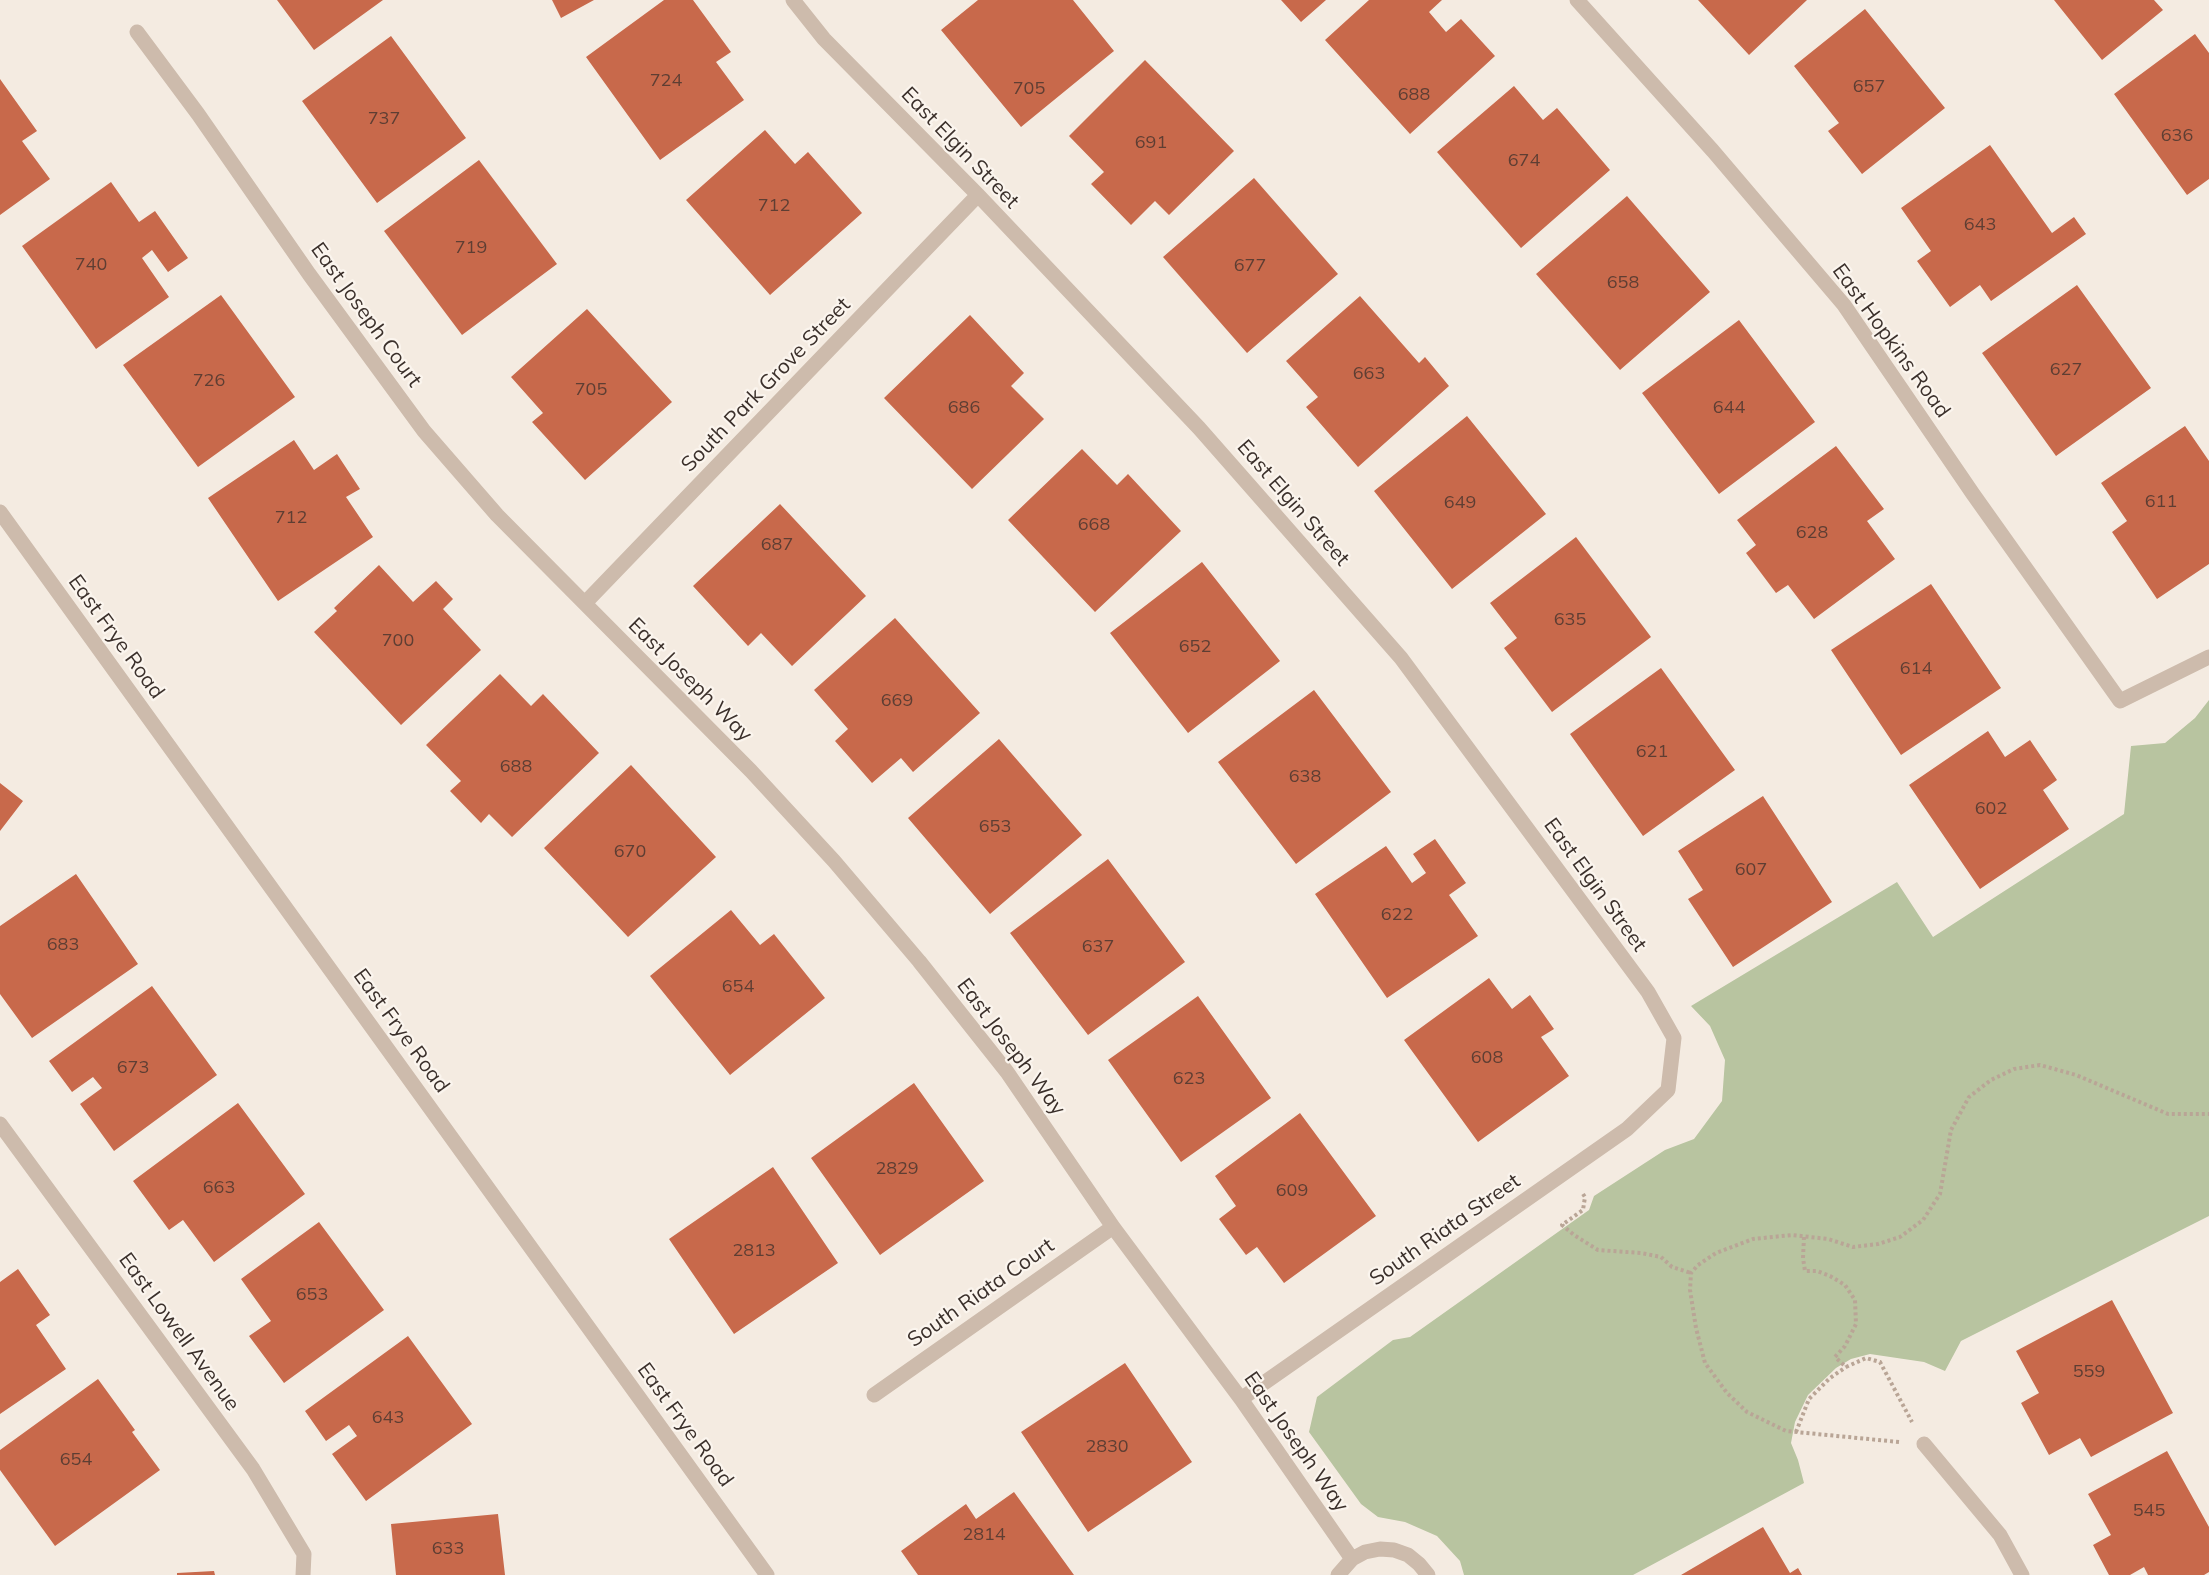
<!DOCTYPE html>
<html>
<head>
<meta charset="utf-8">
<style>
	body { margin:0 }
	canvas { display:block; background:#f4ebe1 }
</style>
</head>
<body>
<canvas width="2209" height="1575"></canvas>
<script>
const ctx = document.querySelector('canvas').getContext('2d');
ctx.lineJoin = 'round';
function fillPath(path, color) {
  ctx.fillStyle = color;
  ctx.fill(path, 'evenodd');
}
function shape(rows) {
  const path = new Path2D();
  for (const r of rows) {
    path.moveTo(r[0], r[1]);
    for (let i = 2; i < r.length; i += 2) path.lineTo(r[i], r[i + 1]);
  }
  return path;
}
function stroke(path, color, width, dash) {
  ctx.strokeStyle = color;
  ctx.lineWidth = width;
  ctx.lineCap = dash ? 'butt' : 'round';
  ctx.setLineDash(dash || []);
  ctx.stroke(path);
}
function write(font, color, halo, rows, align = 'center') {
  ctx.font = font + ' Mulish,sans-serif';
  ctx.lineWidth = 4.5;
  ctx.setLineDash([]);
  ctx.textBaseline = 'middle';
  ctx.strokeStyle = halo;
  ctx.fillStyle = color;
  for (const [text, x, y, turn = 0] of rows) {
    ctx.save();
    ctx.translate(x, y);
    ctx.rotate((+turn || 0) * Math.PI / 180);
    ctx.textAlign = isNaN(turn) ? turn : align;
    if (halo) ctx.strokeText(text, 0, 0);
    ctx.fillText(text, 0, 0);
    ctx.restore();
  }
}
const green = shape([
	[2209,700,2209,1216,1961,1341,1945,1371,1924,1362,1870,1354,1851,1359,1836,1368,1808,1395,1795,1422,1791,1443,1798,1460,1804,1483,1633,1575,1464,1575,1460,1561,1437,1536,1405,1522,1378,1517,1361,1504,1309,1432,1317,1397,1393,1340,1410,1337,1589,1210,1594,1196,1665,1150,1694,1139,1722,1101,1725,1060,1710,1026,1691,1006,1897,882,1933,937,2124,814,2131,746,2165,743,2195,718]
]);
const building = shape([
	[277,0,383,0,314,50],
	[552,0,594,0,561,18],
	[664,0,693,0,731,52,716,62,744,100,660,160,586,57],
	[978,0,1073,0,1114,51,1021,127,941,30],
	[1281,0,1326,0,1301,22],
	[1369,0,1442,0,1429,12,1446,32,1461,19,1495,56,1410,134,1325,40],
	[1698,0,1807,0,1749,55],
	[2054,0,2154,0,2163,10,2102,60],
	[1865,9,1945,108,1862,174,1828,131,1839,123,1794,66],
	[2195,34,2209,53,2209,179,2187,195,2114,94],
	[391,36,466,138,377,203,302,101],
	[1145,60,1234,151,1169,215,1155,201,1131,225,1091,184,1104,172,1069,136],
	[0,79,37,131,22,141,50,179,0,215],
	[1514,86,1543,120,1557,108,1610,170,1521,248,1437,152],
	[765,130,795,164,808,152,862,213,770,295,686,200],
	[1990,145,2052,233,2074,217,2086,234,1991,301,1980,285,1950,307,1917,261,1931,251,1901,208],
	[479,160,557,264,462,335,384,231],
	[1254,178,1338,274,1247,353,1163,257],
	[111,182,139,222,155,211,188,258,168,272,152,250,142,258,169,297,96,349,22,246],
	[1627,196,1710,292,1620,370,1536,274],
	[2077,285,2151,388,2056,456,1982,353],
	[221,295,295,397,198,467,123,365],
	[1360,296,1419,363,1425,357,1449,386,1358,467,1306,407,1318,397,1286,361],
	[587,309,672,402,585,480,532,422,543,413,511,377],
	[970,315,1024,373,1011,386,1044,419,972,489,884,398],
	[1739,320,1815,422,1719,494,1642,393],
	[1467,416,1546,514,1452,589,1374,491],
	[2185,426,2209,461,2209,564,2157,599,2112,532,2127,521,2101,483],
	[294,440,314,470,337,454,360,489,346,497,373,537,278,601,208,498],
	[1836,446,1884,509,1867,521,1895,559,1814,619,1788,585,1776,593,1746,553,1756,545,1737,520],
	[1082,449,1117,485,1128,474,1181,531,1095,612,1008,520],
	[780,504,866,596,792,666,761,633,748,646,693,586],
	[1576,537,1651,637,1552,712,1504,648,1517,638,1490,603],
	[1202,562,1280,661,1188,733,1110,633],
	[379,565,413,602,436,581,453,599,443,609,481,650,401,725,314,632,337,611,334,608],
	[1931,584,2001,688,1901,755,1831,650],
	[895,618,980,713,913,772,901,758,872,783,835,741,848,729,814,690],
	[1661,668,1735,770,1643,836,1570,734],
	[500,674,531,706,543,694,599,753,512,837,489,814,481,823,450,791,461,781,426,745],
	[1314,690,1391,792,1296,864,1218,762],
	[1988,731,2005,757,2030,740,2057,780,2043,790,2069,829,1980,889,1909,785],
	[999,739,1082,835,990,914,908,818],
	[631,765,716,857,628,937,544,848],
	[0,783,23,801,0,831],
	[1763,796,1832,902,1733,967,1688,899,1703,890,1678,851],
	[1435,839,1466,883,1449,895,1478,936,1387,998,1315,894,1386,846,1412,883,1426,873,1413,854],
	[1108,859,1185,962,1088,1035,1010,933],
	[76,874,138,964,32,1038,0,994,0,926],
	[731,910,760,945,774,934,825,998,730,1075,650,976],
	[1489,978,1512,1009,1530,995,1554,1029,1541,1037,1569,1076,1478,1142,1404,1040],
	[152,986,217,1075,114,1151,80,1104,102,1088,93,1077,72,1092,49,1061],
	[1198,996,1271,1098,1181,1162,1108,1060],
	[914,1083,984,1181,880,1255,811,1158],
	[238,1103,305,1194,214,1262,183,1220,169,1230,133,1181],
	[1300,1113,1376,1216,1284,1283,1257,1247,1246,1255,1219,1219,1236,1206,1215,1176],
	[773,1167,838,1263,734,1334,669,1239],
	[319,1222,384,1310,284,1383,249,1336,271,1321,241,1279],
	[18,1269,50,1315,36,1325,66,1369,0,1414,0,1282],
	[2112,1300,2173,1413,2091,1457,2080,1438,2049,1455,2021,1403,2039,1393,2016,1351],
	[408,1336,472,1424,366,1501,332,1454,357,1436,349,1425,326,1441,305,1411],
	[1125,1363,1192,1462,1088,1532,1021,1432],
	[98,1379,135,1430,132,1432,160,1470,55,1546,0,1470,0,1450],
	[2167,1451,2209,1527,2209,1572,2204,1575,2148,1575,2144,1567,2130,1575,2109,1575,2093,1545,2111,1535,2088,1494],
	[1014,1492,1074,1575,918,1575,901,1551,966,1504,976,1519],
	[498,1514,505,1575,396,1575,391,1524],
	[1763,1527,1790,1573,1798,1568,1802,1575,1681,1575],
	[214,1571,215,1575,177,1575,177,1573]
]);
const path = shape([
	[1583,1194,1585,1197,1583,1210,1562,1225,1574,1235,1598,1250,1641,1253,1661,1257,1672,1267,1691,1273],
	[1804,1237,1803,1258,1805,1271,1817,1271,1830,1276,1845,1285,1855,1300,1856,1324,1845,1346,1835,1357,1846,1367,1866,1358,1880,1362,1912,1422],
	[1796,1432,1809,1399,1830,1378,1846,1367],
	[1899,1442,1786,1431,1747,1412,1727,1393,1705,1363,1696,1328,1690,1290,1691,1273,1698,1265,1716,1253,1753,1239,1792,1235,1828,1239,1853,1247,1878,1244,1900,1237,1923,1220,1940,1194,1951,1130,1969,1097,1991,1080,2014,1069,2040,1065,2076,1075,2168,1114,2209,1114]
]);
const minor = shape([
	[793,0,824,39,978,195,1199,428,1401,658,1648,992,1674,1038,1668,1090,1627,1129,1241,1399],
	[1577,0,1713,151,1844,305,1973,494,2120,701,2209,657],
	[137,32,198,114,309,274,424,431,497,515,751,771,834,861,919,961,1007,1072,1113,1227,1241,1399,1352,1559],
	[585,603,978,195],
	[0,1124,253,1469,304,1554,303,1575],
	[874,1395,1113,1227],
	[1924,1444,2000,1535,2022,1575],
	[1338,1575,1352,1559,1365,1552,1380,1549,1394,1550,1408,1555,1419,1564,1428,1575]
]);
const tertiary = shape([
	[0,512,767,1575]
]);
const numberNames = [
	["724",666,81],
	["657",1869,87],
	["705",1029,89],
	["688",1414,95],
	["737",384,119],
	["636",2177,136],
	["691",1151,143],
	["674",1524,161],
	["712",774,206],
	["643",1980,225],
	["719",471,248],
	["740",91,265],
	["677",1250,266],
	["658",1623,283],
	["627",2066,370],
	["663",1369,374],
	["726",209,381],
	["705",591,390],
	["686",964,408],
	["644",1729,408],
	["611",2161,502],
	["649",1460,503],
	["712",291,518],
	["668",1094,525],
	["628",1812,533],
	["687",777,545],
	["635",1570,620],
	["700",398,641],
	["652",1195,647],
	["614",1916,669],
	["669",897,701],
	["621",1652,752],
	["688",516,767],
	["638",1305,777],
	["602",1991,809],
	["653",995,827],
	["670",630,852],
	["607",1751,870],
	["622",1397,915],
	["683",63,945],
	["637",1098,947],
	["654",738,987],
	["608",1487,1058],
	["673",133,1068],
	["623",1189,1079],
	["2829",897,1169],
	["663",219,1188],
	["609",1292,1191],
	["2813",754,1251],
	["653",312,1295],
	["559",2089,1372],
	["643",388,1418],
	["2830",1107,1447],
	["654",76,1460],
	["545",2149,1511],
	["2814",984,1535],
	["633",448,1549]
];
const streetNames = [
	["East Elgin Street",960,148,46],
	["East Joseph Court",366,315,54],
	["East Hopkins Road",1891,341,54],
	["South Park Grove Street",766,385,-46],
	["East Elgin Street",1293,503,49],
	["East Frye Road",116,637,54],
	["East Joseph Way",690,680,45],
	["East Elgin Street",1595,885,54],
	["East Frye Road",401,1031,54],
	["East Joseph Way",1011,1047,53],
	["South Riata Street",1445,1230,-35],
	["South Riata Court",981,1293,-35],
	["East Lowell Avenue",179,1332,54],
	["East Frye Road",685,1425,54],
	["East Joseph Way",1296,1442,55]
];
fillPath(green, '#b8c4a0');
fillPath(building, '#c8694b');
stroke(path, '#b9a596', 4, [3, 3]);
stroke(minor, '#cdbbac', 15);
stroke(tertiary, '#cdbbac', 15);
write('18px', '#5e3e33', null, numberNames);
write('21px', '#3b302b', '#fbf5ee', streetNames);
</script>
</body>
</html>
